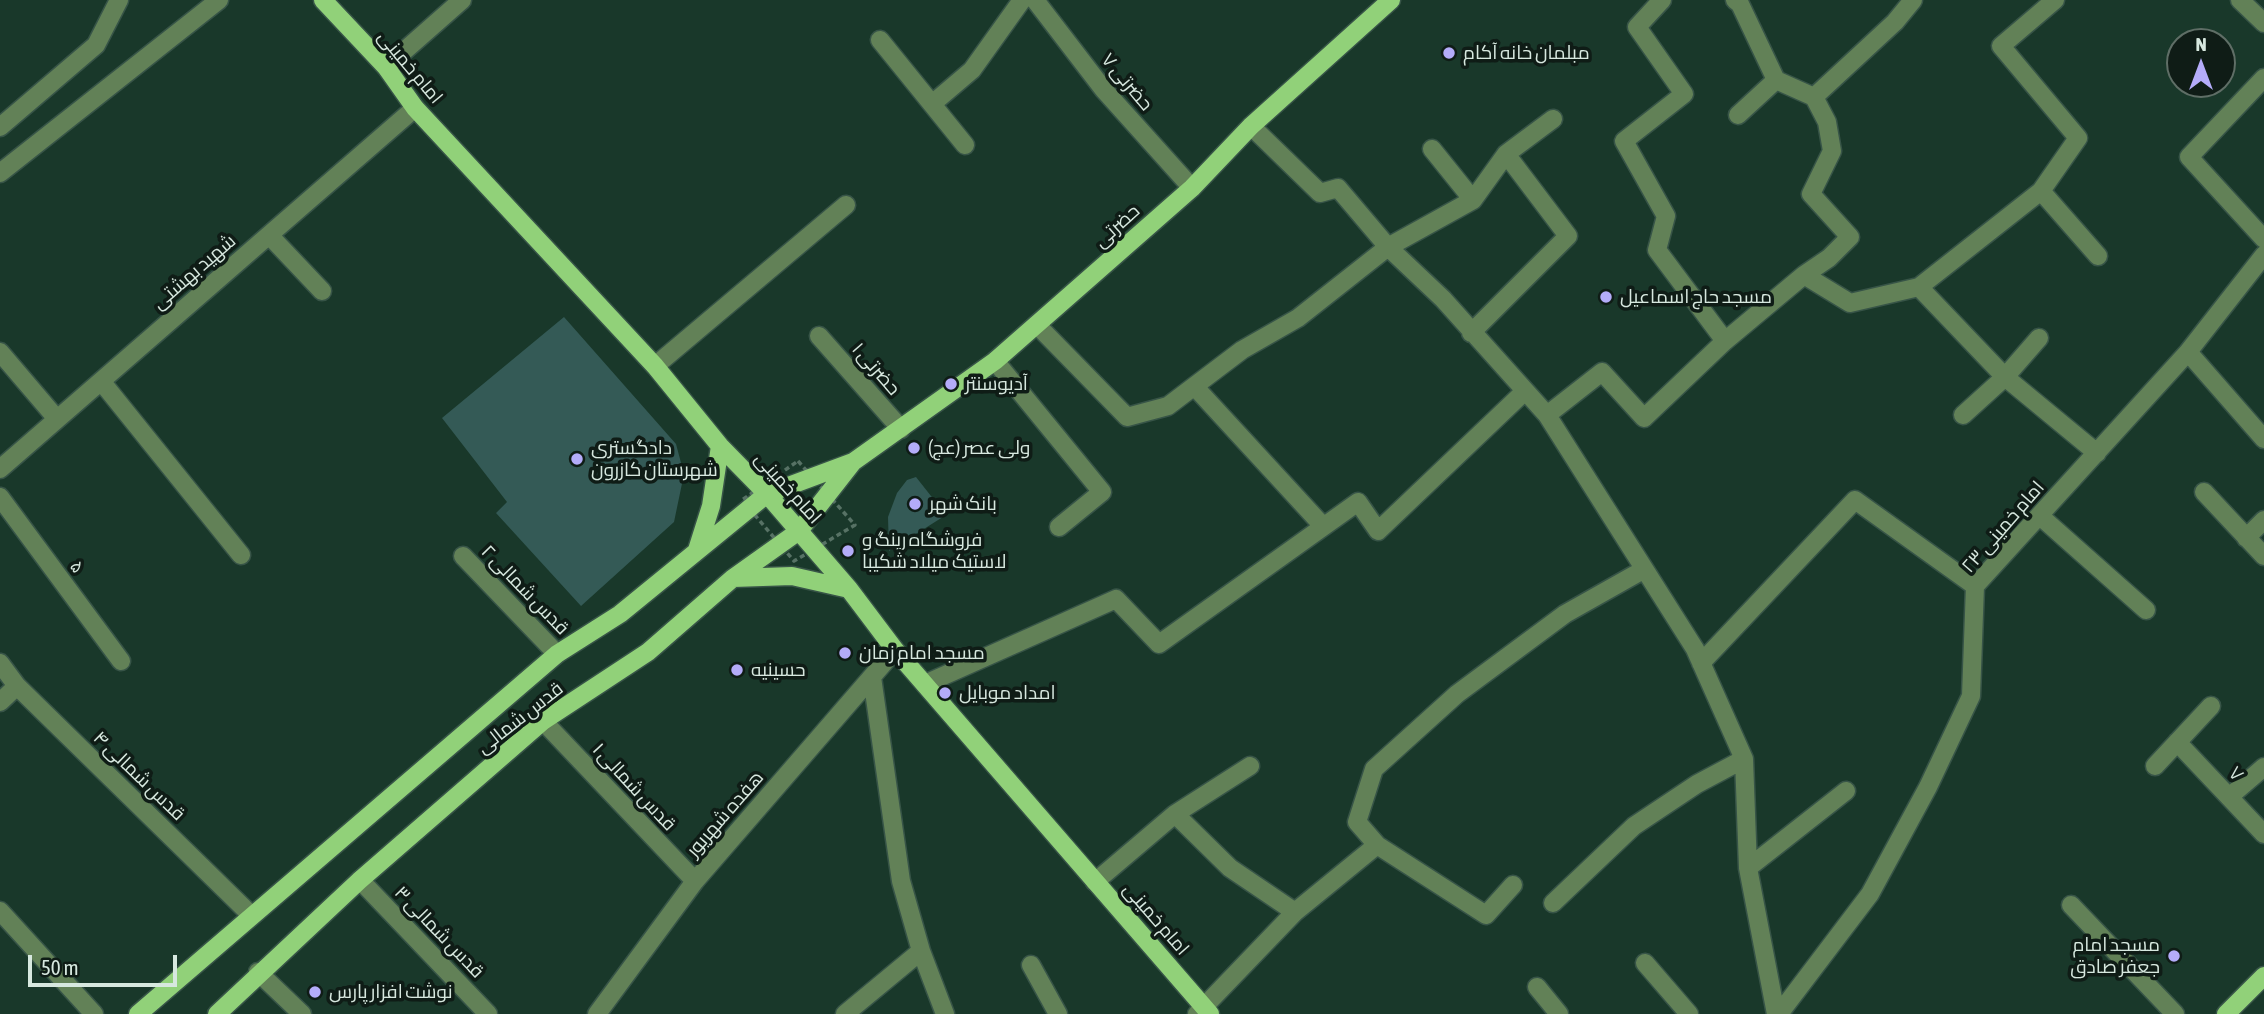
<!DOCTYPE html>
<html>
<head>
<meta charset="utf-8">
<style>
	body { margin:0 }
	#map { position:relative; width:2264px; height:1014px; overflow:hidden; background:#19382a; font-family:"Asap Condensed",sans-serif }
	canvas { display:block }
	.north { position:absolute; left:2166px; top:28px; width:70px; height:70px; box-sizing:border-box; background:#0f1c16; border:2px solid #5f6e66; border-radius:50%; rotate:0deg; font-size:19px; font-weight:700; line-height:28px; text-align:center; color:#d7e8df }
	.north::after { content:''; display:block; margin:auto; width:24px; height:32px; background:#b4acf9; clip-path:polygon(50% 0,100% 100%,50% 72%,0 100%) }
	.scale { position:absolute; left:28px; top:955px; width:149px; height:32px; box-sizing:border-box; border:4px solid #d7e8df; border-top:0; padding-left:9px; font-size:21px; line-height:24px; white-space:nowrap; color:#d7e8df; -webkit-text-stroke:5px #0f1c16; paint-order:stroke }
</style>
</head>
<body>
<div id="map">
<canvas width="2264" height="1014"></canvas>
<div class="north">N</div>
<div class="scale">50 m</div>
</div>
<script>
const ctx = document.querySelector('canvas').getContext('2d');
ctx.lineJoin = 'round';
function fillPath(path, color) {
  ctx.fillStyle = color;
  ctx.fill(path, 'evenodd');
}
function shape(rows) {
  const path = new Path2D();
  for (const r of rows) {
    path.moveTo(r[0], r[1]);
    for (let i = 2; i < r.length; i += 2) path.lineTo(r[i], r[i + 1]);
  }
  return path;
}
function stroke(path, color, width, dash) {
  ctx.strokeStyle = color;
  ctx.lineWidth = width;
  ctx.lineCap = dash ? 'butt' : 'round';
  ctx.setLineDash(dash || []);
  ctx.stroke(path);
}
function write(font, color, halo, rows, align = 'center') {
  ctx.font = font + ' "Asap Condensed",Cairo,sans-serif';
  ctx.lineWidth = 7;
  ctx.setLineDash([]);
  ctx.textBaseline = 'middle';
  ctx.strokeStyle = halo;
  ctx.fillStyle = color;
  for (const [text, x, y, turn = 0] of rows) {
    ctx.save();
    ctx.translate(x, y);
    ctx.rotate((+turn || 0) * Math.PI / 180);
    ctx.textAlign = isNaN(turn) ? turn : align;
    if (halo) ctx.strokeText(text, 0, 0);
    ctx.fillText(text, 0, 0);
    ctx.restore();
  }
}
const building = shape([
	[564,317,676,444,684,474,674,522,581,606,496,513,507,502,442,418],
	[916,477,946,515,889,551,888,517,897,493,907,480]
]);
const path = shape([
	[798,461,855,525,794,561,742,500,798,461]
]);
const minor = shape([
	[1035,0,1104,90,1192,188],
	[1662,0,1637,27,1684,94,1624,141,1666,216,1657,250,1725,341],
	[1735,0,1740,4,1776,80,1814,97,1827,122,1832,151,1811,194,1850,237,1829,258,1804,275,1850,303,1919,287,2005,377,2097,453],
	[2240,0,2264,23],
	[880,40,965,145],
	[386,67,462,0],
	[2264,78,2189,157,2264,239],
	[1814,97,1895,22,1913,0],
	[932,104,972,70,1022,0],
	[1738,115,1776,80],
	[1251,126,1320,193,1338,188,1388,247,1443,299,1547,415,1695,649,1744,759,1748,868,1776,1014],
	[0,127,96,45,119,0],
	[1432,149,1473,200],
	[0,173,219,0],
	[2041,191,2098,256],
	[269,235,322,291],
	[1919,287,2041,191,2078,138,2001,46,2055,0],
	[1038,326,1127,417,1168,406,1242,350,1298,318,1388,247,1473,200,1506,154,1553,119],
	[1471,333,1568,236,1506,154],
	[819,336,901,429],
	[0,352,57,419],
	[2188,352,2264,439],
	[995,361,1102,492,1059,527],
	[655,366,846,205],
	[101,381,241,555],
	[1195,387,1322,525],
	[1547,415,1602,372,1644,418,1725,341,1804,275],
	[1963,415,2005,377,2039,338],
	[0,469,415,108],
	[2204,492,2264,556],
	[0,497,121,661],
	[2040,516,2146,610],
	[2246,538,2264,520],
	[463,556,557,654],
	[0,663,17,686,251,915],
	[1701,663,1855,500,1975,586],
	[872,677,901,881,921,951,945,1014],
	[925,684,1116,599,1159,644,1358,502,1378,531,1525,391],
	[0,702,17,686],
	[543,721,695,881],
	[2177,742,2264,834],
	[2155,766,2211,706],
	[2229,797,2264,767],
	[1175,814,1230,868,1295,912],
	[1377,845,1486,915,1513,885],
	[1748,868,1846,791],
	[360,880,488,1014],
	[1095,882,1175,814,1250,766],
	[1553,903,1634,826,1697,784,1744,759],
	[2071,905,2175,1014],
	[0,911,94,1014],
	[1645,963,1689,1014],
	[1031,965,1058,1014],
	[258,972,302,1014],
	[1537,987,1559,1014],
	[597,1014,695,881,895,650],
	[845,1014,921,951],
	[1197,1014,1295,912,1377,845,1357,822,1374,769,1457,694,1565,614,1643,570],
	[1779,1014,1870,894,1928,787,1971,696,1975,586,2188,352,2264,255]
]);
const major = shape([
	[323,0,386,67,415,108,655,366,720,446,767,494,849,589,895,650,1210,1014],
	[697,550,711,506,720,446],
	[733,578,792,576,849,589],
	[138,1014,557,654,620,614,767,494,853,462,995,361,1192,188,1251,126,1391,0],
	[217,1014,360,880,543,721,648,652,733,578,799,531,853,462],
	[2226,1014,2264,976]
]);
const markers = [
	[1449,53,7,"#b4acf9"],
	[1606,297,7,"#b4acf9"],
	[951,384,7,"#b4acf9"],
	[914,448,7,"#b4acf9"],
	[577,459,7,"#b4acf9"],
	[915,504,7,"#b4acf9"],
	[848,551,7,"#b4acf9"],
	[845,653,7,"#b4acf9"],
	[737,670,7,"#b4acf9"],
	[945,693,7,"#b4acf9"],
	[2174,956,7,"#b4acf9"],
	[315,992,7,"#b4acf9"]
];
const poiNames = [
	["مبلمان خانه آکام",1463,53],
	["مسجد حاج اسماعیل",1620,297],
	["آدیوسنتر",965,384],
	["دادگستری",591,448],
	["شهرستان کازرون",591,470],
	["ولی عصر (عج)",928,448],
	["بانک شهر",929,504],
	["فروشگاه رینگ و",862,540],
	["لاستیک میلاد شکیبا",862,562],
	["مسجد امام زمان",859,653],
	["حسینیه",751,670],
	["امداد موبایل",959,693],
	["مسجد امام",2160,945,"right"],
	["جعفر صادق",2160,967,"right"],
	["نوشت افزار پارس",329,992]
];
const streetNames = [
	["امام خمینی",410,67,50],
	["حضرتی ۷",1127,82,50],
	["حضرتی",1117,226,-42],
	["شهید بهشتی",194,272,-41],
	["حضرتی ۱",876,369,49],
	["امام خمینی",788,488,48],
	["امام خمینی ۲۳",2003,527,-49],
	["۵",77,567,54],
	["قدس شمالی ۲",525,590,46],
	["قدس شمالی",520,718,-38],
	["۷",2236,774,47],
	["قدس شمالی ۴",139,776,44],
	["قدس شمالی ۱",634,787,47],
	["هفده شهریور",725,814,-49],
	["امام خمینی",1156,919,49],
	["۳ قدس شمالی",439,932,46]
];
fillPath(building, '#345a56');
stroke(minor, '#375447', 21);
stroke(major, '#375447', 21);
stroke(path, '#577265', 3.5, [5, 3.5]);
stroke(minor, '#628157', 18);
stroke(major, '#91d179', 18);
for (const [x, y, r, color] of markers) {
  const dot = new Path2D();
  dot.arc(x, y, r, 0, 2 * Math.PI);
  ctx.fillStyle = color;
  ctx.fill(dot);
  stroke(dot, '#0f1c16', 2.5);
}
write('19px', '#d7e8df', '#0f1c16', poiNames, 'left');
write('19px', '#d7e8df', '#0f1c16', streetNames);
</script>
</body>
</html>
